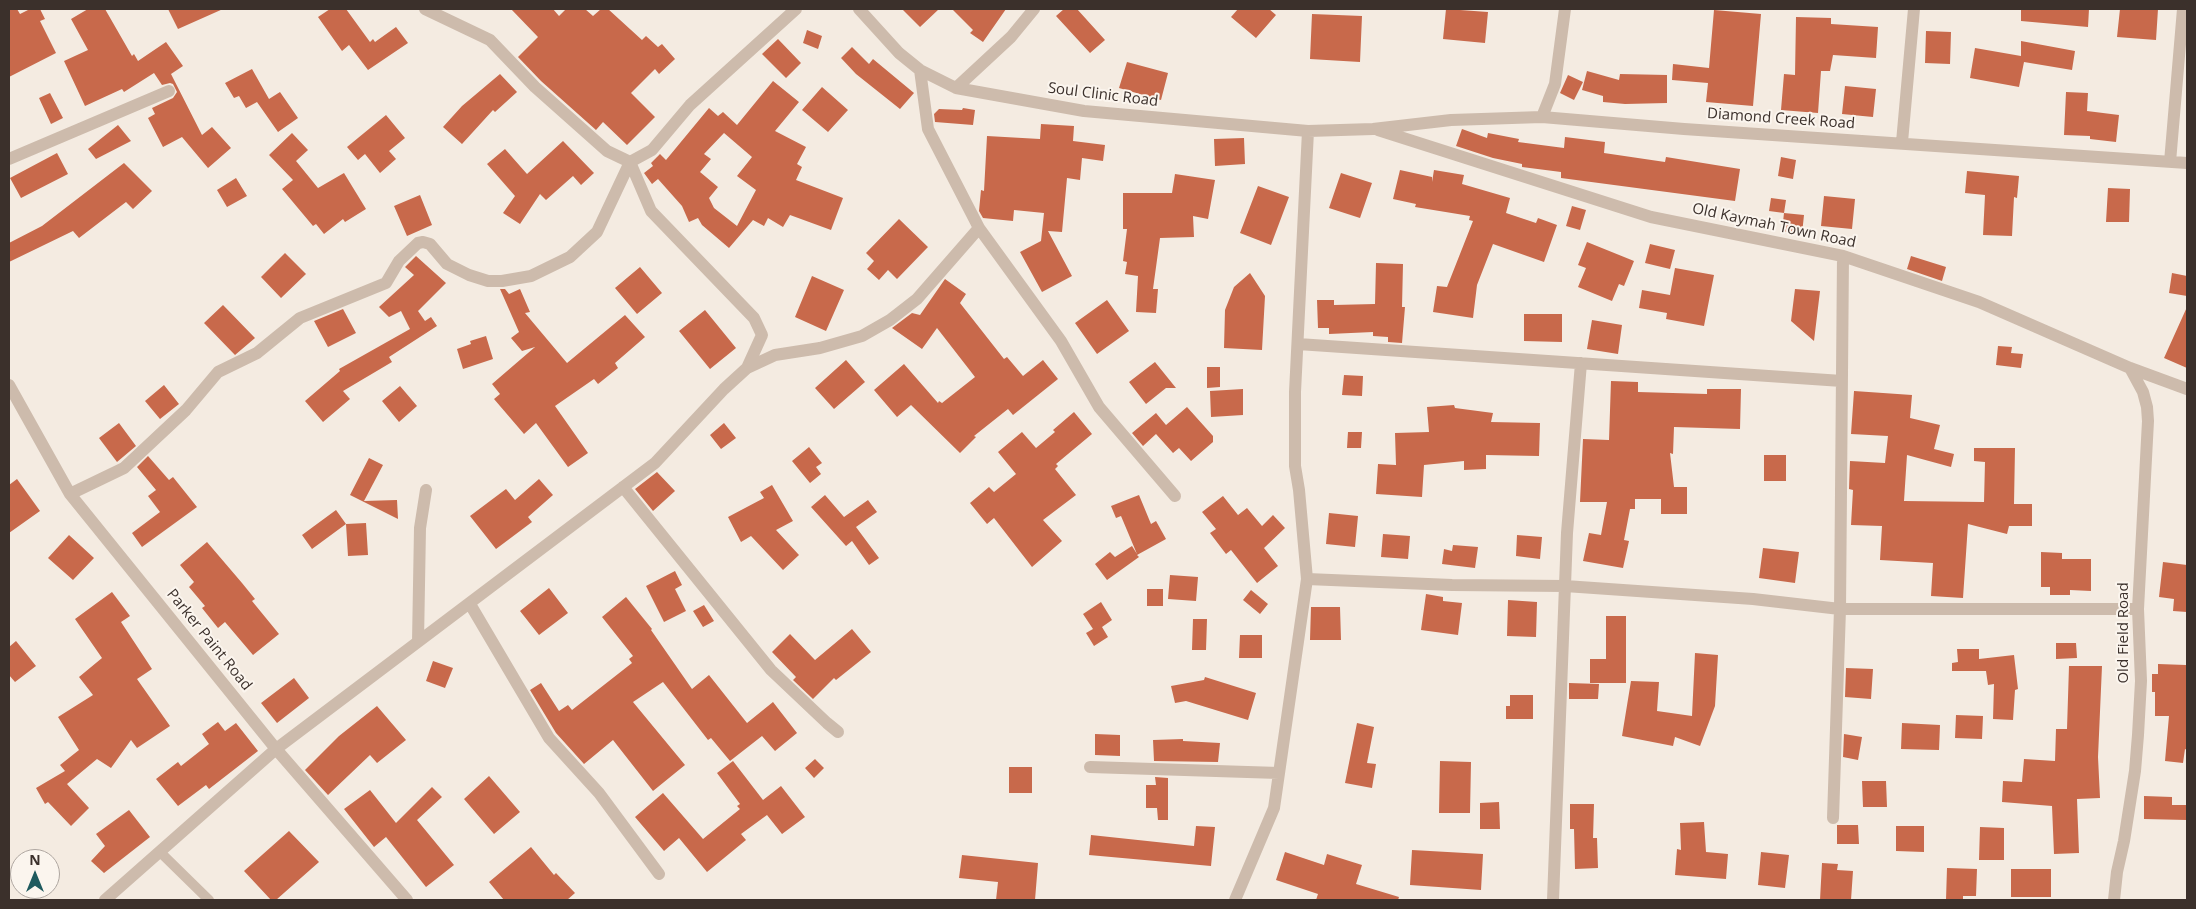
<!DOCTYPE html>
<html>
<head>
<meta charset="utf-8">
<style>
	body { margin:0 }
	#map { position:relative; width:2196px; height:909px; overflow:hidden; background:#f4ebe1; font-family:"Open Sans",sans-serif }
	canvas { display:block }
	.frame { position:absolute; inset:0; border:10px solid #3b302b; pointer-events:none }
	.north { position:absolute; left:10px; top:849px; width:50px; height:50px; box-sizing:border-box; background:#fbf5ee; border:1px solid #aea6a0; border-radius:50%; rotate:0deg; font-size:14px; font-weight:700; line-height:20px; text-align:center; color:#3b302b }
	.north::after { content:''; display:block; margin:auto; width:18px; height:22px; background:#1f5a5e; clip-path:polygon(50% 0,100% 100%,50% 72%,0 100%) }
</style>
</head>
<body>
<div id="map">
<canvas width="2196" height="909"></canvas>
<div class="frame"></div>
<div class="north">N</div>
</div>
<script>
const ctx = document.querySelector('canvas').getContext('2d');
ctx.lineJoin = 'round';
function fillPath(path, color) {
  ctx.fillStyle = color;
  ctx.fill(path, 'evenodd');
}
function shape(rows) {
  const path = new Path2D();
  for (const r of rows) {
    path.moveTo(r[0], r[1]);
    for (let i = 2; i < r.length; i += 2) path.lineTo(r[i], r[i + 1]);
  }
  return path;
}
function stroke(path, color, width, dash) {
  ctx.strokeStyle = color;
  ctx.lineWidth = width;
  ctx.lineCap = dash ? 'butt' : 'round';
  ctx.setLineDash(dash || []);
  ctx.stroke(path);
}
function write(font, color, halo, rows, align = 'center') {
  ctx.font = font + ' "Open Sans",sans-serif';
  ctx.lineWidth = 4;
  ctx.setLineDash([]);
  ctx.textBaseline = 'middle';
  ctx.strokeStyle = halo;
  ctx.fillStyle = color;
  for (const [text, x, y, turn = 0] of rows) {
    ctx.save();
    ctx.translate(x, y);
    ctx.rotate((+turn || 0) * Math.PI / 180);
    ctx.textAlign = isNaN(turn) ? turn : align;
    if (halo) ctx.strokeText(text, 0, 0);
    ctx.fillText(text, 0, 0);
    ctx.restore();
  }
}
const building = shape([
	[9,9,17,9,20,14,30,9,40,9,45,19,40,21,56,53,9,77],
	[88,9,105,9,132,56,134,54,138,61,166,42,183,66,171,74,202,135,212,127,231,148,208,168,182,137,163,147,148,118,155,114,152,108,173,98,177,92,173,84,170,83,162,85,154,73,124,92,122,89,85,106,64,61,88,50,71,19],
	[168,9,223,9,178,29],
	[330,9,346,9,370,42,373,39,375,42,396,27,408,43,368,70,349,45,342,51,318,17],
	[511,9,553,9,559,16,566,9,585,9,593,16,601,9,608,9,642,40,646,36,658,47,662,44,675,59,659,74,655,69,631,93,655,117,627,145,603,122,596,130,541,81,518,57,538,37],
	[902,9,939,9,920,27],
	[952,9,1006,9,983,42,970,33,973,30],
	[1064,9,1077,9,1105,40,1090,53,1056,16],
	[1238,9,1269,9,1276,15,1256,38,1231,17],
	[1446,9,1488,12,1485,43,1443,39],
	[2021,9,2089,9,2088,27,2021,21],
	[2120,9,2158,9,2156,40,2117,37],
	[1714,10,1761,14,1753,106,1706,102,1708,83,1672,80,1673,64,1709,68],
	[1312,14,1362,16,1360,62,1310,59],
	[1796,17,1831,18,1831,24,1878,27,1876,58,1833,55,1830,71,1821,71,1818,113,1781,110,1784,74,1795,75],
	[807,30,822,36,818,49,803,43],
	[1926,31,1951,32,1950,64,1925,63],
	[778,39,801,63,786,78,762,54],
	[2021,41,2075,51,2072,70,2024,62,2019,87,1970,78,1975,48,2021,56],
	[852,47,869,64,873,59,914,93,900,109,856,74,841,58],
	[1127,62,1168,73,1161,100,1119,88],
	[252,69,269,99,280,92,298,118,278,132,257,102,246,108,239,96,234,98,225,83],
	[1587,71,1619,80,1620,74,1667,75,1667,103,1625,104,1603,102,1603,96,1582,90],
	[500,74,517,92,495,112,493,110,462,144,443,127,462,106],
	[1568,75,1583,82,1574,100,1560,93],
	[773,81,799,102,775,131,806,147,797,164,802,167,796,180,843,198,831,230,790,215,783,227,768,218,764,226,753,220,729,248,702,225,698,218,689,222,682,206,658,179,652,184,644,173,653,166,651,163,660,154,666,160,709,108,718,116,723,112,737,125],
	[724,133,752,157,737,176,756,190,737,226,714,208,709,198,718,187,700,172,711,159,704,154],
	[1845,86,1876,89,1873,117,1842,114],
	[822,87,848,110,828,132,802,110],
	[2066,92,2088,93,2087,111,2119,115,2116,142,2090,139,2090,136,2064,135],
	[50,93,63,118,51,124,39,98],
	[963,108,975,110,973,125,935,122,934,114,939,109,962,110],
	[386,115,405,138,389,151,396,159,380,173,365,154,358,160,347,147],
	[1041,124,1074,126,1073,141,1105,145,1103,161,1082,158,1080,180,1067,178,1062,232,1048,231,1072,276,1042,292,1020,252,1041,241,1044,213,1014,210,1013,221,983,218,979,211,981,190,984,191,987,136,1040,139],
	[118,125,131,141,96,159,88,149],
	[1462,129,1487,138,1488,133,1519,139,1518,142,1564,148,1565,137,1605,142,1604,153,1665,162,1666,157,1740,169,1735,201,1561,178,1561,172,1522,167,1522,164,1493,158,1456,146],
	[292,133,308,150,296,161,318,188,344,173,366,209,345,222,343,219,324,234,316,224,313,226,282,189,293,180,269,155],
	[1244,138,1245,164,1215,166,1214,139],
	[563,141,594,173,581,185,573,176,546,200,540,194,520,224,503,213,515,196,487,164,505,149,527,174],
	[57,153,68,174,21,198,10,178],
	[1781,157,1796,160,1793,179,1778,176],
	[124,163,152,191,133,209,126,202,79,238,73,231,9,262,9,243,42,226],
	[1400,170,1432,177,1432,182,1434,170,1464,175,1462,184,1510,198,1506,213,1536,223,1538,218,1557,225,1544,262,1493,244,1477,285,1473,318,1433,312,1437,286,1447,287,1473,221,1469,220,1470,216,1415,207,1416,204,1393,199],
	[1967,171,2019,176,2017,198,2014,197,2012,236,1983,235,1985,195,1965,193],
	[1341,173,1372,183,1360,218,1329,208],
	[1175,174,1215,180,1208,219,1193,216,1194,237,1160,238,1153,289,1158,289,1156,313,1136,312,1138,276,1125,274,1127,262,1123,261,1127,229,1123,229,1123,193,1172,193],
	[236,178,247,196,227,207,217,190],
	[1258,186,1289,197,1271,245,1240,233],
	[2108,188,2130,189,2129,222,2106,222],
	[420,195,432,225,407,236,394,206],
	[1824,196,1855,199,1852,229,1821,226],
	[1771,198,1786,200,1784,213,1769,211],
	[1572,206,1586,210,1580,230,1566,226],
	[1784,213,1804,215,1802,234,1782,231],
	[899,219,928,247,897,279,888,270,879,280,867,269,874,261,866,253],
	[1587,242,1634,261,1624,286,1619,284,1612,301,1578,287,1586,268,1578,265],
	[1650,244,1675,250,1670,269,1645,263],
	[285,253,306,274,281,298,261,277],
	[416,256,446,283,418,311,425,321,431,317,437,326,389,357,392,362,343,391,350,399,323,422,305,401,340,371,339,369,410,329,401,311,389,317,379,307,414,275,405,267],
	[1911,256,1946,267,1942,281,1907,269],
	[1376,263,1403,264,1402,307,1405,307,1402,343,1388,342,1388,337,1373,336,1373,332,1329,334,1329,328,1318,328,1317,300,1334,300,1334,305,1375,304],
	[640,267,662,293,637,314,615,288],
	[1675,268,1714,275,1704,326,1666,319,1667,313,1639,308,1642,290,1670,295],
	[1250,273,1265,296,1262,350,1224,348,1225,310,1234,287],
	[2172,273,2187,276,2187,296,2169,293],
	[812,276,844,290,826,331,795,317],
	[945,279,966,294,960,303,1004,359,1007,357,1023,376,1043,360,1058,379,1013,415,1008,409,974,436,976,437,960,453,911,405,897,417,874,390,904,364,938,403,939,401,942,403,975,377,937,328,922,349,892,328,912,313,920,315],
	[500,289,505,289,509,294,520,289,530,312,525,313,567,363,625,315,645,337,615,363,618,368,598,384,594,379,555,406,588,453,568,467,536,423,524,434,494,399,500,394,492,384,535,347,522,351,511,338,519,332],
	[1795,289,1820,291,1814,341,1791,321],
	[1107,300,1129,331,1097,354,1075,323],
	[223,305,255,338,235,355,204,323],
	[2187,307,2187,368,2164,358],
	[343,309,356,333,328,347,314,321],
	[705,310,736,348,710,369,679,331],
	[1524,314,1562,314,1562,342,1524,341],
	[1592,320,1622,325,1618,354,1587,349],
	[486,336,493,359,463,369,457,349,471,344,470,341],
	[1998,346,2012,347,2011,353,2023,354,2021,368,1996,365],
	[846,360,865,382,834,409,815,388],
	[1155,362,1176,388,1166,388,1146,404,1129,382],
	[1207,367,1220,367,1220,387,1207,388],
	[1344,375,1363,376,1362,396,1342,395],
	[1611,381,1638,382,1638,392,1707,394,1707,389,1741,389,1740,429,1674,427,1673,454,1670,453,1674,487,1687,487,1687,514,1661,514,1661,499,1635,499,1635,509,1630,509,1624,540,1629,541,1623,568,1583,561,1589,533,1601,535,1607,502,1580,502,1583,439,1609,440],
	[164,385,179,404,160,419,145,401],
	[400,386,417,406,399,422,382,401],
	[1243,389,1243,415,1211,417,1210,391],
	[1854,391,1912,395,1910,418,1940,425,1934,449,1954,454,1951,467,1907,455,1904,501,1984,502,1985,462,1974,461,1974,448,2015,448,2014,504,2032,504,2032,526,2009,526,2007,534,1968,524,1963,598,1931,596,1933,563,1880,560,1882,526,1851,525,1853,490,1849,489,1850,461,1885,463,1888,436,1851,434],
	[1454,405,1455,408,1493,413,1491,422,1540,423,1539,456,1486,455,1486,469,1464,470,1464,461,1424,465,1422,497,1376,494,1378,464,1396,465,1395,433,1429,432,1427,407],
	[1187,407,1213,436,1213,442,1191,461,1179,448,1173,453,1156,434,1143,446,1132,433,1156,413,1166,425],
	[1074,412,1092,434,1056,464,1058,466,1055,469,1076,495,1043,520,1062,541,1032,567,994,518,987,524,970,503,989,487,994,492,1016,474,998,452,1022,432,1036,448,1055,432,1053,430],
	[119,423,136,446,117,462,99,438],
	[724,423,736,438,721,449,710,435],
	[1348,432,1362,432,1361,448,1347,448],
	[809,447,822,463,816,467,821,474,810,483,792,461],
	[1764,455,1786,455,1786,481,1764,481],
	[148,456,169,480,173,477,197,507,142,547,132,533,160,512,148,496,156,490,137,467],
	[369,458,383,465,364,501,397,500,398,519,350,495],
	[657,472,675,491,653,511,635,489],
	[17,479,40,511,9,533,9,485],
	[539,479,553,495,528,517,532,522,496,549,470,516,506,489,515,500],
	[772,485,793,521,776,530,799,555,783,570,751,536,741,542,728,517,764,498,760,492],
	[825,495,844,517,868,500,877,512,856,527,879,558,869,565,852,541,846,546,811,507],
	[1139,495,1151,524,1156,521,1166,539,1137,555,1139,557,1107,580,1095,564,1110,552,1115,557,1132,546,1137,554,1121,516,1116,518,1111,506],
	[1223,496,1238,515,1247,508,1262,526,1273,515,1285,528,1264,548,1278,566,1257,583,1231,550,1226,554,1210,533,1216,529,1202,512],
	[336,510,346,524,312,549,302,535],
	[1329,513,1358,516,1355,547,1326,544],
	[366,523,368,555,348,556,346,524],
	[1383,534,1410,536,1408,559,1381,557],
	[69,535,94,558,73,580,48,558],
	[1517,535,1542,537,1540,559,1516,556],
	[207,542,242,583,255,599,252,601,279,634,253,655,225,622,218,628,202,608,205,606,189,587,194,582,180,565],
	[1453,545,1478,547,1475,568,1442,564,1444,549,1452,551],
	[1763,548,1799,552,1795,583,1759,578],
	[2041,552,2062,553,2062,559,2091,559,2091,591,2070,590,2070,595,2050,595,2050,587,2041,587],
	[2163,562,2187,565,2187,612,2173,611,2174,599,2159,597],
	[675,571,682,585,675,589,686,611,664,622,646,586],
	[1170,575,1198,577,1196,601,1168,599],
	[549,588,568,613,539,635,520,611],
	[1147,589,1163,589,1163,606,1147,606],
	[1251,590,1268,604,1260,614,1243,600],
	[112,592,130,616,121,622,152,669,137,679,170,726,137,748,131,740,111,768,97,759,67,784,89,808,71,826,48,802,45,804,36,788,65,771,60,765,79,750,58,717,93,695,79,677,102,658,75,619],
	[1426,594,1443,597,1443,601,1462,603,1458,635,1421,630],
	[626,597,652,629,651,630,692,689,709,675,747,723,773,702,797,733,775,751,762,736,730,761,711,738,708,740,663,682,633,702,685,765,653,791,613,740,584,764,556,733,530,690,541,683,559,711,568,705,572,710,632,663,629,659,633,656,602,617],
	[1508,600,1537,602,1536,637,1507,636],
	[1101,602,1112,620,1102,627,1108,637,1094,646,1086,633,1093,629,1083,614],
	[704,605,714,621,703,627,693,611],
	[1311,607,1340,607,1341,640,1310,640],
	[1606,616,1626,616,1626,683,1590,683,1590,659,1606,659],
	[1193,619,1207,619,1206,650,1192,650],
	[852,629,871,652,836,680,834,678,813,699,793,680,796,677,772,652,790,634,815,660],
	[1240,635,1262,635,1262,658,1239,658],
	[16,641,36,666,15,682,9,675,9,647],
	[2056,643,2076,643,2077,658,2056,659],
	[1957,649,1979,649,1979,659,2014,655,2018,689,2015,690,2013,720,1993,719,1994,684,1988,685,1986,671,1952,671,1952,663,1958,662],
	[1695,653,1718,655,1715,706,1700,746,1675,737,1673,746,1622,736,1631,681,1659,682,1657,711,1692,716],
	[433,661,453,668,445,688,426,681],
	[2158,664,2186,665,2187,750,2185,749,2183,763,2165,761,2169,716,2155,716,2155,692,2152,692,2152,674,2158,674],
	[2069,666,2102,666,2098,757,2100,798,2077,799,2079,853,2054,854,2052,806,2002,802,2003,781,2022,782,2024,759,2055,761,2056,729,2067,729],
	[1846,668,1873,669,1871,699,1845,697],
	[1205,677,1256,693,1248,720,1186,701,1175,703,1171,686,1204,680],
	[294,678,309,698,277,723,261,703],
	[1569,683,1599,684,1598,699,1569,699],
	[1510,695,1533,695,1533,719,1506,719,1506,706,1510,706],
	[377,706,406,740,377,763,370,755,328,795,305,770,339,736],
	[1956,715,1983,716,1982,739,1955,738],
	[218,722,225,731,236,723,258,751,209,789,206,785,178,806,156,779,178,762,181,766,209,744,202,734],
	[1357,723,1374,727,1367,763,1376,764,1372,788,1345,783],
	[1902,723,1940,725,1939,750,1901,749],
	[1095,734,1120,735,1120,756,1095,755],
	[1844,734,1862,737,1858,760,1843,757],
	[1183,739,1183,741,1220,743,1218,762,1154,761,1153,740],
	[815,759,824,768,814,778,805,768],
	[733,761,763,800,781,786,805,817,782,834,767,815,741,834,746,840,707,872,679,838,664,851,635,817,663,793,703,839,740,809,737,806,740,804,717,773],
	[1440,761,1471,762,1470,813,1439,813],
	[1009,767,1032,767,1032,793,1009,793],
	[489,776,520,812,494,834,464,799],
	[1155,777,1168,778,1168,820,1158,820,1157,808,1146,808,1146,785,1156,785],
	[1862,781,1886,781,1887,807,1863,807],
	[432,787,442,797,417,820,454,865,426,887,386,837,374,847,344,809,370,790,396,823],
	[2144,796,2172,797,2172,805,2187,805,2187,820,2144,819],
	[1499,802,1500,829,1480,829,1480,803],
	[1570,804,1594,804,1593,838,1597,838,1598,868,1575,869,1574,829,1570,829],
	[129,810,150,837,104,873,91,861,105,846,96,834],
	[1704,822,1706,852,1728,854,1726,879,1675,875,1677,849,1681,850,1680,823],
	[1837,825,1858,825,1859,844,1837,844],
	[1196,826,1215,827,1211,866,1089,855,1091,835,1194,846],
	[1896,826,1924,826,1924,852,1896,851],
	[1980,827,2004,828,2004,860,1979,860],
	[289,831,319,862,276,900,271,900,244,871],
	[531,847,554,875,556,873,575,893,567,900,504,900,489,882],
	[1412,850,1483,854,1481,890,1410,885],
	[1285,852,1324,865,1327,854,1362,865,1356,884,1399,897,1398,900,1316,900,1318,894,1276,880],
	[1761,852,1789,855,1785,888,1758,885],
	[962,855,1038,863,1035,900,996,900,998,882,959,878],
	[1822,863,1838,864,1837,870,1853,871,1851,900,1820,900],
	[1947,868,1977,869,1976,896,1963,896,1963,900,1946,900],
	[2011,869,2051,869,2051,897,2011,897]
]);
const lane = shape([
	[161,853,209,900]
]);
const street = shape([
	[425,9,490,40,535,87,607,151,630,162,652,150,690,105,796,9],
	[859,9,899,53,920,70,956,88,1084,111,1308,131,1373,129,1451,120,1542,117,1684,129,2187,163],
	[956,88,1011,37,1034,9],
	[1542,117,1555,84,1565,9],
	[1378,130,1651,217,1843,256,1979,302,2130,368,2187,389],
	[1902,142,1914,9],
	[9,159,169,91],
	[630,162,651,211,754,318,762,335,747,368],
	[2170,162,2183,9],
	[979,228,1061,341,1099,407,1175,496],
	[1298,344,1842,381],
	[9,385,70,494,276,749,407,900],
	[623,487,771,670,827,723,838,732],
	[70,494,124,468,186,410,218,372,257,353,300,318,386,283,399,261,418,243,423,242,430,244,447,264,469,275,488,281,502,281,531,276,570,257,597,232,630,162],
	[1307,579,1452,585,1565,586,1753,599,1840,609,2138,609],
	[470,604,549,738,599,793,659,874],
	[418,642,420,528,426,490],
	[1090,767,1279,773],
	[1833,818,1840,609,1843,256],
	[105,900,276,749,655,463,724,389,747,368,775,355,820,348,862,336,890,320,917,299,979,228,928,129,920,70],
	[1235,900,1274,808,1307,579,1299,490,1295,466,1295,392,1308,131],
	[1553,900,1567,533,1581,363],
	[2114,900,2117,872,2124,841,2135,771,2138,735,2141,681,2138,609,2148,421,2147,407,2143,392,2130,368]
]);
const streetNames = [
	["Soul Clinic Road",1103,95,7],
	["Diamond Creek Road",1781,119,4],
	["Old Kaymah Town Road",1774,226,12],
	["Old Field Road",2124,633,-90],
	["Parker Paint Road",209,640,51]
];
fillPath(building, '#c8694b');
stroke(lane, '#cdbbac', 10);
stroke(street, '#cdbbac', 12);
write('15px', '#3b302b', '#fbf5ee', streetNames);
</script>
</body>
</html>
